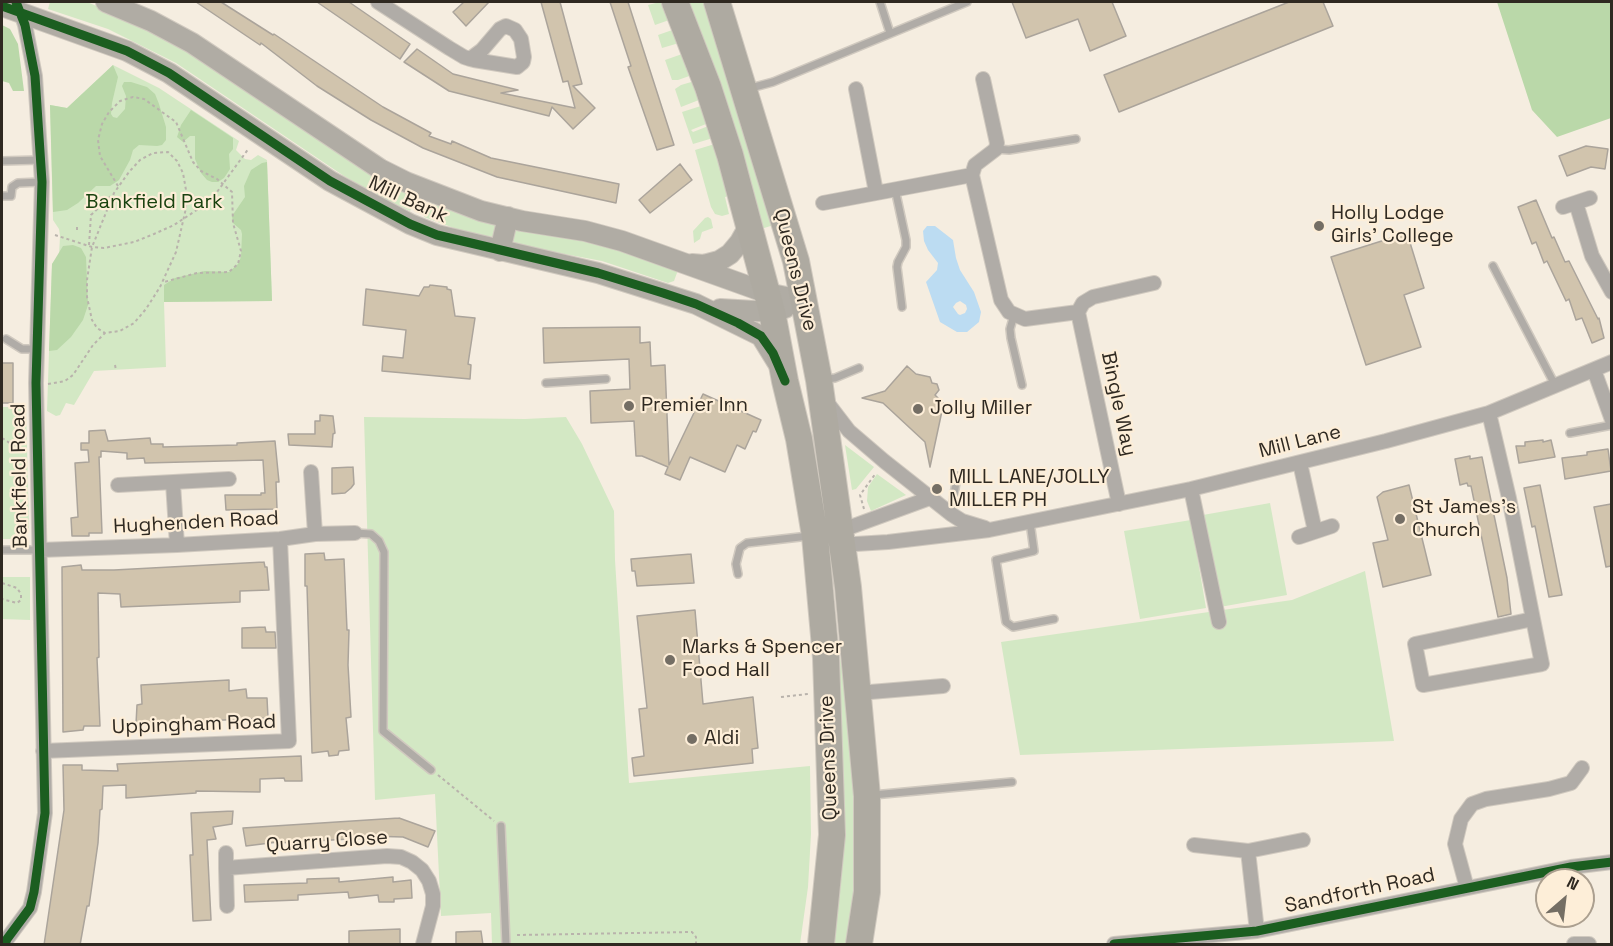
<!DOCTYPE html>
<html>
<head>
<meta charset="utf-8">
<style>
	body { margin:0 }
	#map { position:relative; width:1613px; height:946px; overflow:hidden; background:#f5ede0; font-family:"Space Grotesk",sans-serif }
	canvas { display:block }
	.frame { position:absolute; inset:0; border:3px solid #2f2921; pointer-events:none }
	.north { position:absolute; left:1535px; top:868px; width:60px; height:60px; box-sizing:border-box; background:#fdeed8; border:2px solid #ab9f8f; border-radius:50%; rotate:28deg; font-size:16px; font-weight:700; line-height:24px; text-align:center; color:#2f2921 }
	.north::after { content:''; display:block; margin:auto; width:21px; height:27px; background:#746e64; clip-path:polygon(50% 0,100% 100%,50% 72%,0 100%) }
</style>
</head>
<body>
<div id="map">
<canvas width="1613" height="946"></canvas>
<div class="frame"></div>
<div class="north">N</div>
</div>
<script>
const ctx = document.querySelector('canvas').getContext('2d');
ctx.lineJoin = 'round';
function fillPath(path, color) {
  ctx.fillStyle = color;
  ctx.fill(path, 'evenodd');
}
function shape(rows) {
  const path = new Path2D();
  for (const r of rows) {
    path.moveTo(r[0], r[1]);
    for (let i = 2; i < r.length; i += 2) path.lineTo(r[i], r[i + 1]);
  }
  return path;
}
function stroke(path, color, width, dash) {
  ctx.strokeStyle = color;
  ctx.lineWidth = width;
  ctx.lineCap = dash ? 'butt' : 'round';
  ctx.setLineDash(dash || []);
  ctx.stroke(path);
}
function write(font, color, halo, rows, align = 'center') {
  ctx.font = font + ' "Space Grotesk",sans-serif';
  ctx.lineWidth = 4.5;
  ctx.setLineDash([]);
  ctx.textBaseline = 'middle';
  ctx.strokeStyle = halo;
  ctx.fillStyle = color;
  for (const [text, x, y, turn = 0] of rows) {
    ctx.save();
    ctx.translate(x, y);
    ctx.rotate((+turn || 0) * Math.PI / 180);
    ctx.textAlign = isNaN(turn) ? turn : align;
    if (halo) ctx.strokeText(text, 0, 0);
    ctx.fillText(text, 0, 0);
    ctx.restore();
  }
}
const green = shape([
	[50,2,87,2,158,32,418,194,410,211,379,196,344,176,176,63,108,29,48,9],
	[660,2,666,2,672,19,655,25,648,5],
	[687,2,707,2,777,224,761,229],
	[678,28,679,43,662,48,658,35],
	[685,53,695,74,678,80,672,80,665,60],
	[113,65,159,88,239,141,236,150,245,159,251,160,258,155,267,160,272,301,164,302,166,367,94,371,74,405,66,403,60,415,56,416,47,411,52,264,59,256,60,236,59,229,53,220,50,105,67,108],
	[698,80,704,98,681,107,675,89,681,85],
	[704,105,711,122,691,130,693,132,711,125,713,138,693,144,682,112],
	[718,143,733,195,725,197,729,214,722,216,715,214,711,207,695,150],
	[432,200,498,225,494,237,470,234,424,217],
	[708,217,711,219,713,228,702,232,700,239,694,243,693,231,705,218],
	[516,228,596,241,678,270,674,281,668,283,602,261,516,245,511,238],
	[2,407,26,407,29,528,26,534,18,539,2,539],
	[364,417,525,419,566,417,582,444,614,511,615,560,629,783,810,766,811,834,808,887,800,944,492,944,491,913,441,916,435,794,375,800],
	[845,445,874,467,856,489,852,490],
	[877,474,906,495,871,511,867,501,868,487],
	[1270,503,1287,595,1220,607,1203,515],
	[1191,520,1206,608,1140,619,1124,531],
	[1365,571,1394,741,1020,755,1001,642,1292,600],
	[2,577,30,577,30,620,2,619],
	[842,649,859,826,850,944,832,944,840,891,844,845,838,679]
]);
const forest = shape([
	[1497,2,1611,2,1611,118,1557,137,1532,110],
	[2,25,10,29,18,44,24,91,13,91,9,83,2,81],
	[113,65,118,77,112,103,111,114,113,117,117,118,125,109,126,96,122,86,124,82,131,82,147,87,155,94,159,104,166,127,166,140,162,145,157,146,139,145,133,150,130,160,119,180,110,186,96,186,78,203,67,210,53,212,50,105,67,108],
	[191,110,233,138,233,149,229,154,230,169,224,178,218,182,212,182,207,180,201,173,195,159,195,136,190,136,183,142,177,137,181,125],
	[267,162,272,301,164,302,164,285,175,278,205,271,229,272,238,264,241,257,242,234,241,230,233,223,232,216,245,197,244,186,251,170,262,163],
	[73,245,81,248,86,257,88,305,83,320,71,337,57,350,49,351,52,264,63,246]
]);
const water = shape([
	[927,226,935,226,953,240,956,258,960,270,974,292,981,312,979,322,967,332,957,332,940,322,926,282,937,270,938,263,928,250,924,241,923,231],
	[960,301,966,305,967,309,965,313,960,315,958,314,953,307,956,303]
]);
const building = shape([
	[196,2,221,2,273,35,274,34,383,107,431,133,429,136,451,144,452,141,491,158,619,184,616,203,497,177,423,148,371,120,317,86,261,43,260,45,196,2],
	[317,2,349,2,410,44,400,59,317,2],
	[464,2,489,2,466,26,453,12,464,2],
	[541,2,560,2,582,84,573,86,595,108,573,129,552,107,549,116,449,91,404,62,417,49,453,74,518,90,501,93,575,108,568,81,563,82,541,2],
	[610,2,628,2,674,145,657,150,628,67,631,66,610,2],
	[1012,2,1112,2,1126,36,1090,51,1078,19,1026,38,1012,2],
	[1289,2,1323,2,1333,26,1119,112,1104,75,1289,2],
	[1586,146,1608,149,1605,169,1591,167,1567,176,1559,156,1586,146],
	[680,164,692,180,650,213,639,200,680,164],
	[1536,200,1552,238,1554,237,1565,262,1569,261,1598,319,1599,318,1604,338,1592,343,1582,318,1576,320,1569,299,1566,301,1547,261,1544,263,1536,242,1532,244,1518,207,1536,200],
	[1407,233,1424,288,1404,295,1421,347,1366,365,1331,257,1407,233],
	[430,285,447,287,447,289,451,290,455,316,475,318,468,364,471,365,470,379,382,371,383,356,403,358,406,330,363,325,366,289,419,296,424,287,429,287,430,285],
	[640,327,640,343,650,342,651,366,665,365,669,465,703,394,761,420,756,432,753,431,745,449,737,445,725,472,690,457,680,480,665,474,668,467,642,456,636,456,634,421,591,423,590,391,630,389,629,359,544,363,543,328,640,327],
	[2,363,13,363,13,403,2,403,2,363],
	[907,366,916,374,930,377,932,383,937,384,939,390,935,395,946,406,942,411,930,467,925,442,883,403,862,398,885,391,907,366],
	[320,415,333,416,335,433,333,434,332,447,289,445,288,434,315,434,315,421,320,421,320,415],
	[105,430,108,441,150,438,151,444,163,444,163,447,237,445,237,443,275,441,279,482,276,482,277,509,226,510,225,495,261,495,261,493,265,493,263,460,145,463,144,458,127,459,127,453,101,451,101,457,99,457,102,533,89,533,89,536,72,536,71,518,78,517,75,463,89,462,88,450,81,450,81,443,89,443,89,431,105,430],
	[1543,440,1543,442,1551,440,1555,457,1519,463,1516,446,1525,446,1525,442,1543,440],
	[1608,449,1611,471,1565,479,1562,458,1587,455,1587,452,1608,449],
	[1470,456,1470,459,1482,457,1507,578,1511,614,1498,617,1471,486,1468,486,1467,483,1460,485,1455,459,1470,456],
	[353,467,354,484,351,488,345,493,332,494,332,468,353,467],
	[1409,485,1431,575,1383,587,1373,543,1388,540,1377,497,1383,492,1409,485],
	[1540,485,1562,595,1549,597,1535,526,1532,527,1524,488,1540,485],
	[1611,504,1611,566,1606,567,1594,507,1611,504],
	[324,553,325,560,344,559,347,630,349,630,348,665,351,717,346,718,349,750,339,751,338,755,329,756,328,751,312,753,307,586,305,586,305,554,324,553],
	[691,554,694,583,637,586,635,571,632,571,631,559,691,554],
	[264,562,265,567,267,567,269,590,240,591,240,602,121,607,120,594,98,593,99,657,97,658,100,726,84,726,83,730,63,732,62,567,81,565,82,570,114,570,264,562],
	[695,610,703,704,753,697,758,748,752,749,753,763,634,776,632,758,644,756,639,709,647,708,637,616,695,610],
	[265,627,266,632,275,632,276,648,242,648,242,628,265,627],
	[229,680,229,691,246,689,247,698,267,698,268,718,136,724,137,705,142,704,141,685,229,680],
	[301,756,302,781,285,781,284,778,260,779,260,792,196,791,196,793,126,798,126,785,103,786,102,809,100,810,98,843,89,906,87,906,80,945,44,945,64,810,63,765,82,765,82,770,118,771,117,764,301,756],
	[233,811,232,824,213,827,216,839,207,840,211,920,193,921,190,855,193,855,191,813,233,811],
	[399,818,435,831,428,847,403,837,368,836,368,838,278,843,278,842,246,846,243,828,399,818],
	[393,877,393,882,411,880,412,898,394,899,394,902,379,902,378,895,349,898,348,892,298,895,298,900,245,902,244,885,307,883,307,879,339,878,339,882,393,877],
	[400,929,400,945,349,945,349,931,400,929],
	[481,931,483,945,456,945,456,932,481,931]
]);
const path = shape([
	[118,186,100,156,98,140,102,124,109,112,120,101,133,97,144,99,176,122,193,162,201,171,217,179,232,192,233,223,241,251,238,264,229,272,197,273,164,282],
	[93,205,95,207],
	[77,227,77,231],
	[55,235,92,247,104,248,134,242,154,234,174,225,206,204,217,192,249,148],
	[89,245,91,215,111,196],
	[115,365,116,370],
	[48,384,65,381,73,375,93,345,105,333,120,331,134,323,146,309,160,287,176,252,186,208,186,190,183,173,177,161,168,152,153,153,140,160,129,172,114,193,92,247,87,280,87,297,92,320,97,328,105,333],
	[2,438,22,451],
	[864,509,860,495,876,473],
	[2,583,17,588,21,594,21,600,17,603,2,599],
	[781,697,808,694],
	[438,775,494,821],
	[517,935,692,932,696,937,696,944]
]);
const lane = shape([
	[880,2,890,33],
	[747,89,773,82,967,2],
	[996,149,1009,150,1076,139],
	[2,161,40,160],
	[895,189,906,240,906,247,898,262,897,267,902,307],
	[2,196,11,196,12,187,18,183,42,182],
	[1493,266,1555,385],
	[1014,315,1010,329,1011,338,1022,385],
	[6,339,22,349,36,349],
	[825,379,835,378,859,368],
	[546,383,606,379],
	[1570,433,1612,425],
	[951,514,957,476],
	[1030,522,1034,551,996,560,1006,622,1013,627,1054,619],
	[355,533,371,534,379,541,384,552,383,731,431,770],
	[2,550,40,550],
	[738,574,736,564,740,548,747,543,809,536],
	[873,795,1012,782],
	[501,826,506,944]
]);
const street = shape([
	[378,2,449,48,464,57,470,59,474,60,517,67,523,62,524,57,521,39,515,30,506,26,500,29,482,50,470,59],
	[983,79,997,143,996,149,975,165,972,175,1001,300,1009,312,1025,319,1078,312,1119,504],
	[856,89,876,192],
	[823,203,972,175],
	[1576,203,1592,256,1612,292],
	[1563,207,1590,198],
	[1078,312,1083,303,1093,297,1154,283],
	[1594,370,1612,420],
	[826,401,849,431,884,461,951,514,962,521,985,528],
	[1489,413,1509,498,1533,619,1542,664,1423,685,1415,644,1533,619],
	[1300,463,1315,531],
	[311,472,315,534],
	[173,483,177,545],
	[118,485,229,479],
	[1191,489,1219,622],
	[837,532,930,498],
	[1299,537,1332,526],
	[839,545,888,542,989,530,1191,489,1386,441,1489,413,1612,362],
	[40,550,177,545,280,539,315,534,355,533],
	[858,693,943,686],
	[43,751,289,741,280,539],
	[1194,845,1248,851,1303,840],
	[1248,851,1257,931],
	[226,868,226,853],
	[1467,888,1455,844,1461,819,1472,804,1486,799,1549,789,1571,783,1582,768],
	[227,906,226,868,387,856,401,857,412,862,422,870,429,881,433,894,433,906,423,944],
	[5,944,7,939,30,908,34,892,45,813,36,383,42,182,35,76,25,25,20,9],
	[1114,944,1257,931,1571,867,1612,862],
	[1574,944,1589,944]
]);
const secondary = shape([
	[106,2,151,21,192,43,380,169,406,182,481,211,522,221,585,231,622,241,767,293,805,301],
	[2,6,127,51,169,73,330,181,410,224,437,235,598,273,696,304,761,336,777,362],
	[500,251,508,217],
	[692,264,704,265,719,261,730,254,740,242,749,226],
	[720,309,772,312,785,308]
]);
const highway = shape([
	[675,2,708,87,730,155,772,312,785,381,799,439,815,536,826,658,832,835,821,944],
	[717,2,796,261,819,380,848,587,867,796,867,892,859,944]
]);
const cycleway = shape([
	[2,6,127,51,169,73,330,181,410,224,437,235,598,273,663,293,696,304,738,323,761,336,773,353,785,381],
	[5,944,7,939,30,908,34,892,45,813,36,383,42,182,35,76,25,25,16,2],
	[1114,944,1257,931,1571,867,1612,862]
]);
const markers = [
	[1319,226,6,"#746e64"],
	[629,406,6,"#746e64"],
	[918,409,6,"#746e64"],
	[937,489,6,"#746e64"],
	[1400,519,6,"#746e64"],
	[670,660,6,"#746e64"],
	[692,739,6,"#746e64"]
];
const streetNames = [
	["Mill Bank",408,200,25],
	["Queens Drive",795,270,76],
	["Bingle Way",1118,404,78],
	["Mill Lane",1300,442,-14],
	["Bankfield Road",20,476,-91],
	["Hughenden Road",196,523,-3],
	["Uppingham Road",194,725,-2],
	["Queens Drive",829,758,-92],
	["Quarry Close",327,842,-4],
	["Sandforth Road",1360,891,-12]
];
const parkNames = [
	["Bankfield Park",154,203]
];
const poiNames = [
	["Holly Lodge",1331,214],
	["Girls' College",1331,237],
	["Premier Inn",641,406],
	["Jolly Miller",930,409],
	["MILL LANE/JOLLY",949,478],
	["MILLER PH",949,501],
	["St James's",1412,508],
	["Church",1412,531],
	["Marks & Spencer",682,648],
	["Food Hall",682,671],
	["Aldi",704,739]
];
fillPath(green, '#d3e8c4');
fillPath(forest, '#bad8a9');
fillPath(water, '#bcdcf2');
fillPath(building, '#d1c4ad');
stroke(building, '#aba49b', 1.5);
stroke(lane, '#d0c9bf', 10);
stroke(street, '#d0c9bf', 16);
stroke(secondary, '#d0c9bf', 22);
stroke(highway, '#d0c9bf', 28);
stroke(path, '#b9b3ac', 2, [3, 3]);
stroke(lane, '#b0aca7', 7);
stroke(street, '#b0aca7', 14);
stroke(secondary, '#b0aca4', 20);
stroke(highway, '#aeaaa1', 26);
stroke(cycleway, '#1b5e20', 9);
for (const [x, y, r, color] of markers) {
  const dot = new Path2D();
  dot.arc(x, y, r, 0, 2 * Math.PI);
  ctx.fillStyle = color;
  ctx.fill(dot);
  stroke(dot, '#fdeed8', 2);
}
write('20px', '#2f2921', '#fdeed8', streetNames);
write('20px', '#19420f', '#fdeed8', parkNames);
write('20px', '#2f2921', '#fdeed8', poiNames, 'left');
</script>
</body>
</html>
